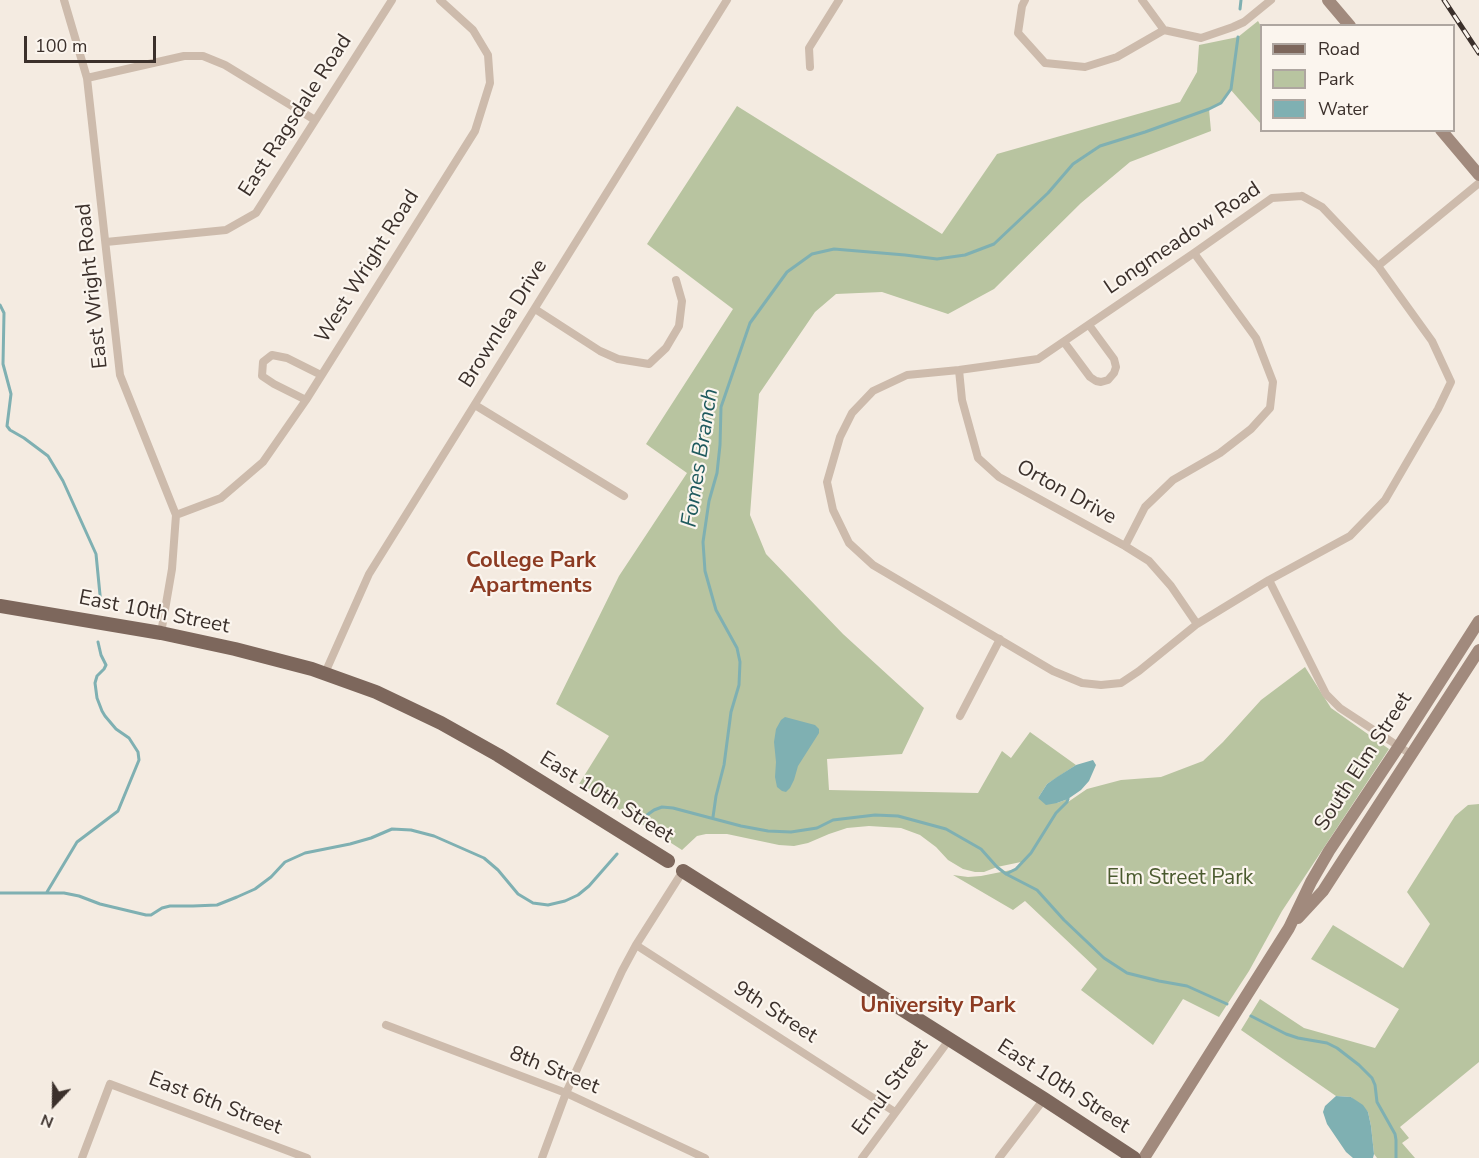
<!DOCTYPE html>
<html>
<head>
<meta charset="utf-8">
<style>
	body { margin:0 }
	#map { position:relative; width:1479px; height:1158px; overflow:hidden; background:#f4ebe1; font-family:"Nunito Sans",sans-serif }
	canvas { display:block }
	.legend { position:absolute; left:1260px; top:24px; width:195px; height:108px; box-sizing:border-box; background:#fbf5ee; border:2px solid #aea6a0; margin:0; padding:8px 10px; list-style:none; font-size:18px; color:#3b302b }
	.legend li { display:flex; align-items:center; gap:12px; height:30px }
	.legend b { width:30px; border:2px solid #aea6a0 }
	.north { position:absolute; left:24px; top:1074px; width:60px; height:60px; -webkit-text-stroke:4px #fbf5ee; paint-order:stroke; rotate:202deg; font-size:16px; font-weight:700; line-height:24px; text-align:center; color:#3b302b }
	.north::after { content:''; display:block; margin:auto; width:21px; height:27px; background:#3b302b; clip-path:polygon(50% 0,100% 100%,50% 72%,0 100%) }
	.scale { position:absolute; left:24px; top:36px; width:132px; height:27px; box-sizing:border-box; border:3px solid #3b302b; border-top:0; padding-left:8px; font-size:18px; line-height:21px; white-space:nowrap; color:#3b302b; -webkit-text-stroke:4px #fbf5ee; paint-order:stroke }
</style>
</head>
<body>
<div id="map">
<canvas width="1479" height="1158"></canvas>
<ul class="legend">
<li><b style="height:8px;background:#7d675c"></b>Road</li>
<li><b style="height:16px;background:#b8c4a0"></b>Park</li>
<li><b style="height:16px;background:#7fb0b2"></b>Water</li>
</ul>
<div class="north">N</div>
<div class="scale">100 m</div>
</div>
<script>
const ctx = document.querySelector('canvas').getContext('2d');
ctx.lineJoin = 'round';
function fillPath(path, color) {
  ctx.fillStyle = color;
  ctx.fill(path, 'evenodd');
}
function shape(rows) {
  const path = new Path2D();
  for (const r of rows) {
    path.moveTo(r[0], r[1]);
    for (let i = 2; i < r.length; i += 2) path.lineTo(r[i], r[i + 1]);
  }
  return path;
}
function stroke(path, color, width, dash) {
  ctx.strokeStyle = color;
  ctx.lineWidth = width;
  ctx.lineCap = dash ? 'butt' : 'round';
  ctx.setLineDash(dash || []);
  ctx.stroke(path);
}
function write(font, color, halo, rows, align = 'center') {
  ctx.font = font + ' "Nunito Sans",sans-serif';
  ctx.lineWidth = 4.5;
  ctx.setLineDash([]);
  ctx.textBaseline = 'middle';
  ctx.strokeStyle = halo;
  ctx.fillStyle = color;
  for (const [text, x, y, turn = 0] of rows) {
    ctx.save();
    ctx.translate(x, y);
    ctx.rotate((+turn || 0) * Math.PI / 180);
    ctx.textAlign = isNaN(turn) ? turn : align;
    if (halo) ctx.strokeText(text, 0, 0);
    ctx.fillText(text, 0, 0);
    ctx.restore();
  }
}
const green = shape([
	[1258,21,1262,28,1261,124,1230,89,1221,103,1209,109,1211,131,1130,162,1081,203,994,289,948,314,882,292,836,294,815,312,759,394,750,515,766,554,843,634,924,708,902,754,827,759,829,790,978,793,1002,751,1011,758,1030,732,1076,765,1047,784,1038,798,1057,803,1068,799,1068,802,1087,789,1121,780,1161,777,1203,761,1223,742,1261,700,1305,667,1331,708,1389,749,1282,911,1249,971,1219,1017,1183,999,1153,1045,1081,990,1097,969,1025,901,1013,910,953,875,968,877,981,876,1016,869,1021,862,997,867,984,872,975,872,963,869,948,860,936,847,920,835,901,828,869,826,847,828,829,834,808,843,794,846,779,845,727,834,706,834,697,836,682,850,579,784,609,736,556,704,619,576,687,473,646,444,733,309,647,244,737,106,942,234,997,154,1180,102,1197,72,1199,45,1238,37],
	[1479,804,1479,1062,1400,1127,1409,1138,1402,1143,1415,1158,1377,1158,1374,1154,1371,1126,1368,1112,1351,1097,1336,1096,1241,1030,1260,999,1304,1028,1375,1048,1399,1009,1311,959,1333,925,1403,968,1430,924,1407,892,1455,816,1468,805]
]);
const water = shape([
	[785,717,815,725,819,729,819,733,798,766,794,780,790,788,786,792,782,791,777,787,775,777,776,762,774,742,776,729,781,720],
	[1093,760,1096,765,1089,781,1081,790,1068,799,1057,803,1046,805,1038,798,1047,784,1057,777,1076,765],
	[1336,1096,1351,1097,1363,1105,1368,1112,1371,1126,1374,1154,1373,1158,1353,1158,1346,1152,1327,1124,1323,1112,1325,1106]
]);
const stream = shape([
	[1240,9,1241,0],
	[0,305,4,313,3,364,11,394,7,426,10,430,24,438,48,456,63,481,96,554,101,605],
	[647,815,654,810,662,807,673,808,741,826,768,831,791,832,817,828,833,820,875,815,898,816,946,829,981,849,997,867,1006,874,1037,890,1064,920,1104,958,1127,973,1159,981,1187,986,1227,1004],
	[713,817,716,796,724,765,731,712,739,685,740,662,737,648,716,610,705,571,703,542,709,501,717,473,720,445,721,407,750,323,787,272,812,254,834,249,905,255,937,259,965,255,994,244,1048,193,1073,164,1100,146,1145,132,1209,109,1221,103,1231,89,1238,37],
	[1006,874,1016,869,1031,853,1056,813,1067,802,1068,799],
	[47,892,77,842,118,811,139,760,138,752,129,738,116,729,105,716,102,711,97,698,95,683,97,676,104,669,106,665,101,655,98,642],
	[0,893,64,893,79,896,100,904,146,915,151,915,162,908,170,906,193,906,217,905,237,897,255,889,271,877,285,862,305,853,350,844,371,838,392,829,411,830,434,836,484,858,498,870,518,894,533,903,548,905,565,901,578,895,589,886,617,854],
	[1251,1016,1286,1034,1298,1038,1327,1043,1337,1048,1359,1065,1372,1078,1375,1085,1377,1102,1395,1134,1396,1140,1396,1158]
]);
const street = shape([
	[64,0,87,78,120,375,176,515,172,569,161,633],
	[1025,0,1022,6,1018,33,1045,63,1085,67,1117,57,1164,30,1201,38,1233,27,1244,22,1271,0],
	[1142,0,1164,30],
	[810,67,809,48,839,0],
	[87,78,184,56,203,56,225,65,315,120],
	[1302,196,1322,207,1378,266,1432,341,1451,382,1438,409,1385,500,1350,536,1269,580,1197,624,1139,671,1121,683,1101,685,1082,683,1053,671,873,565,849,543,833,510,827,482,840,437,852,413,873,391,907,375,959,370,1038,359,1194,253,1272,198,1302,196],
	[106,242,226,230,256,213,392,0],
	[1378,266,1479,183],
	[535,309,600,351,618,359,649,364,666,348,679,326,682,301,676,280],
	[1064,342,1090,377,1096,381,1101,382,1108,380,1114,373,1116,367,1114,359,1089,325],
	[959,370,962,400,978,458,999,477,1125,546,1149,561,1171,586,1197,624],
	[306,400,274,384,262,376,263,362,272,355,287,358,321,375],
	[475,405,624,496],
	[176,515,221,498,263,462,306,400,475,131,490,83,488,55,473,30,440,0],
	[1125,546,1145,507,1173,480,1220,453,1251,429,1270,408,1273,382,1256,338,1194,253],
	[1269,580,1326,694,1340,708,1412,755],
	[325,673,369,574,727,0],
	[960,716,1000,639],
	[636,945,895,1112],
	[386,1025,566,1093,705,1158],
	[82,1158,110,1084,307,1158],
	[542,1158,566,1093,622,971,636,945,683,871],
	[862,1158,949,1040],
	[999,1158,1044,1099]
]);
const secondary = shape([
	[1328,0,1350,26],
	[1441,130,1479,175],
	[1298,918,1323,891,1479,650],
	[1144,1158,1289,928,1311,882,1329,851,1399,746,1479,621]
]);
const primary = shape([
	[0,606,161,633,235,649,312,669,376,692,441,723,498,755,668,861],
	[683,871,1044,1099,1134,1158]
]);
const rail = shape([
	[1444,0,1479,53]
]);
const streetNames = [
	["East Ragsdale Road",296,116,-57],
	["Longmeadow Road",1183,239,-34],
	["West Wright Road",368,267,-58],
	["East Wright Road",93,286,-96],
	["Brownlea Drive",504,324,-58],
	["Orton Drive",1066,493,29],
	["East 10th Street",154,613,11],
	["South Elm Street",1364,762,-57],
	["East 10th Street",606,798,32],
	["9th Street",775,1013,33],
	["8th Street",554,1071,22],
	["East 10th Street",1063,1087,33],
	["Ernul Street",891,1088,-54],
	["East 6th Street",215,1104,21]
];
const parkNames = [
	["Elm Street Park",1180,879]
];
const waterNames = [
	["Fomes Branch",701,458,-81]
];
const neighbourhoodNames = [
	["College Park",531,562],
	["Apartments",531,587],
	["University Park",938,1007]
];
fillPath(green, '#b8c4a0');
fillPath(water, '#7fb0b2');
stroke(stream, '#7fb0b2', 3);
stroke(street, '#cdbbac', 8);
stroke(secondary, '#a18a7d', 12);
stroke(primary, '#7d675c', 14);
stroke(rail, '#3b302b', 5);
stroke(rail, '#fbf5ee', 3, [9]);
write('21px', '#3b302b', '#fbf5ee', streetNames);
write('21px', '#4a5a2e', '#fbf5ee', parkNames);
write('italic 22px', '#1f5a5e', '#fbf5ee', waterNames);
write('bold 22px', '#8c3b22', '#fbf5ee', neighbourhoodNames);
</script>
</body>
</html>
